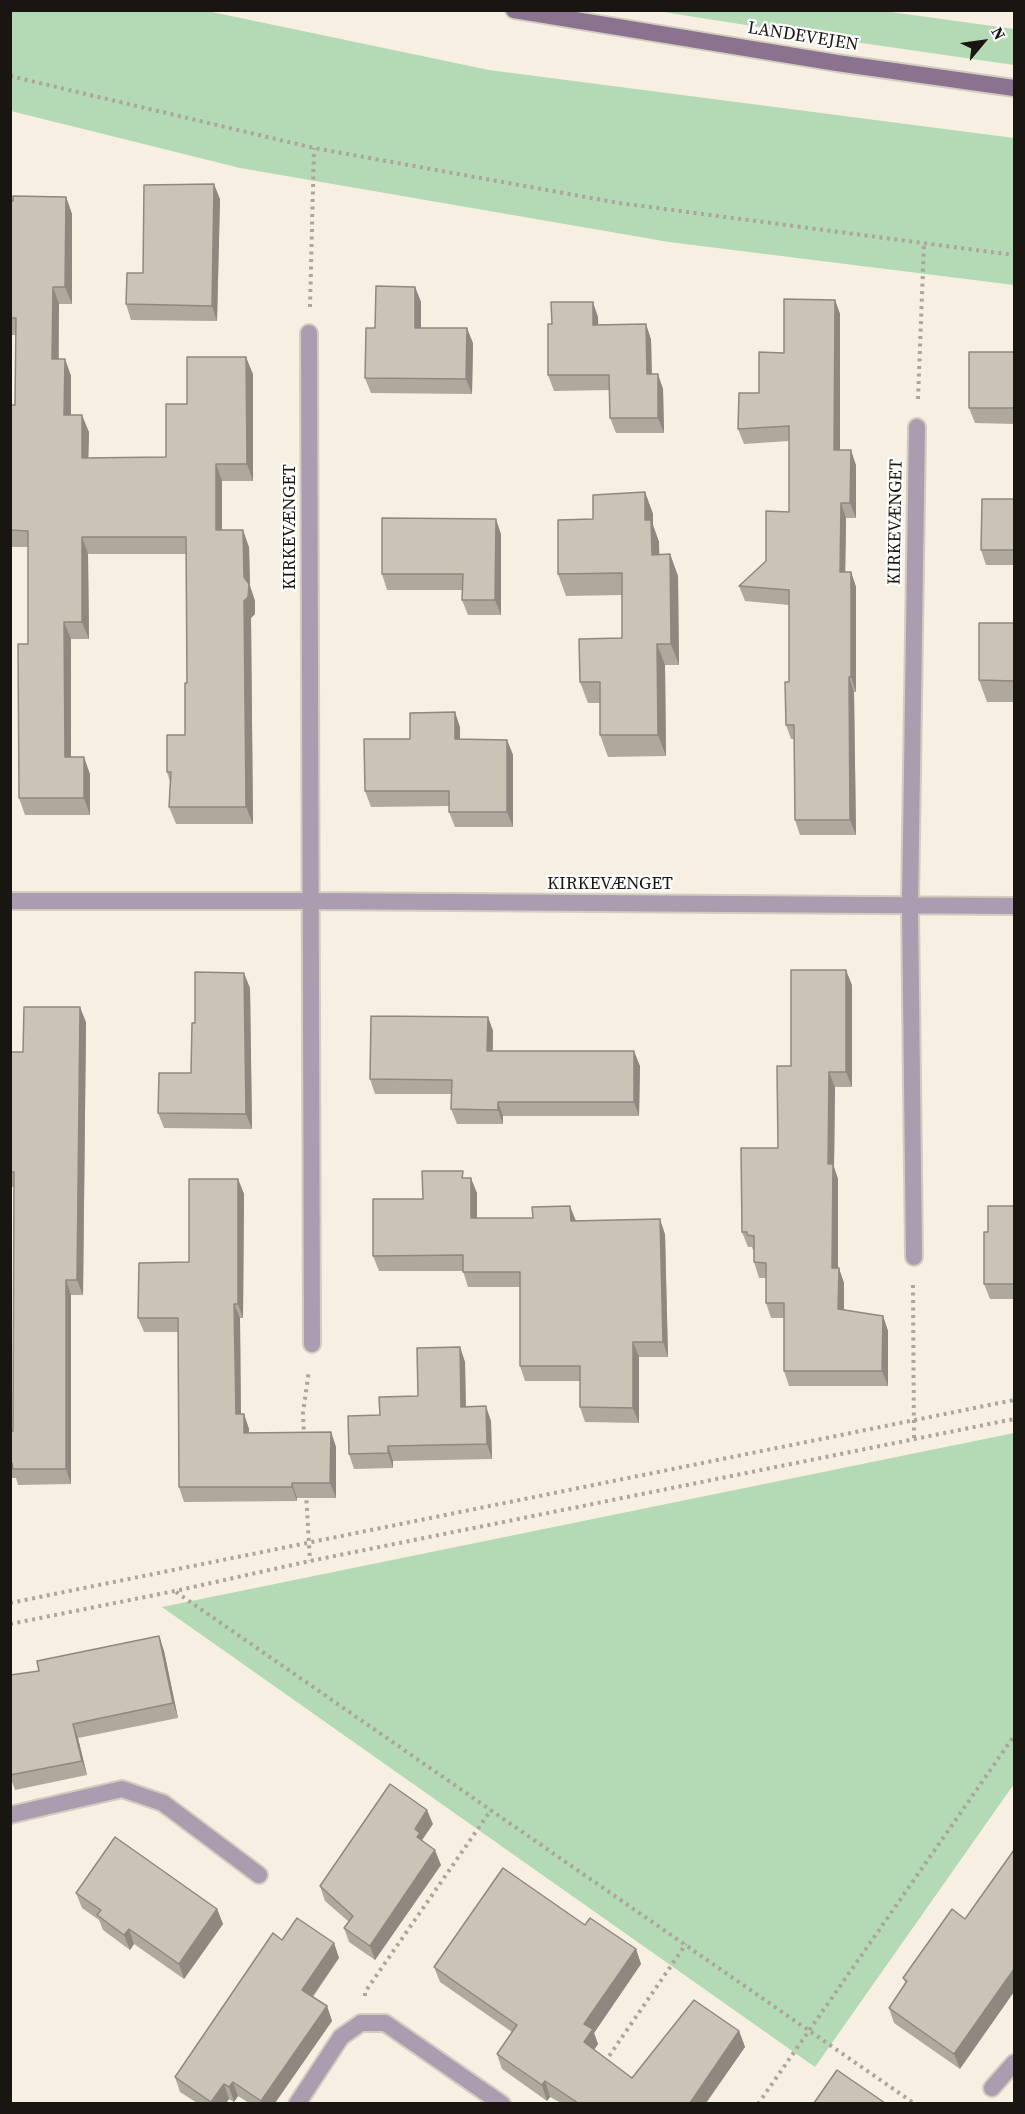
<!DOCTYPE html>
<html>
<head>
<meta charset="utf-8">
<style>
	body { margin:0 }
	#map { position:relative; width:1025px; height:2114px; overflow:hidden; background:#f7f0e2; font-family:"Source Serif 4",serif }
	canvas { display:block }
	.frame { position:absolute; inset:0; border:12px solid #191611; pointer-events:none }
	.north { position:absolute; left:953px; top:12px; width:60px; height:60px; -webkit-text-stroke:4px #fff; paint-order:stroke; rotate:61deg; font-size:16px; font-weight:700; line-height:24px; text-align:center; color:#191611 }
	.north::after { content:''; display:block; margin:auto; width:21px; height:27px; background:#191611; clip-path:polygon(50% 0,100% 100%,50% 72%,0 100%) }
</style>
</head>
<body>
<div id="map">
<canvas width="1025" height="2114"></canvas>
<div class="frame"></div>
<div class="north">N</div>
</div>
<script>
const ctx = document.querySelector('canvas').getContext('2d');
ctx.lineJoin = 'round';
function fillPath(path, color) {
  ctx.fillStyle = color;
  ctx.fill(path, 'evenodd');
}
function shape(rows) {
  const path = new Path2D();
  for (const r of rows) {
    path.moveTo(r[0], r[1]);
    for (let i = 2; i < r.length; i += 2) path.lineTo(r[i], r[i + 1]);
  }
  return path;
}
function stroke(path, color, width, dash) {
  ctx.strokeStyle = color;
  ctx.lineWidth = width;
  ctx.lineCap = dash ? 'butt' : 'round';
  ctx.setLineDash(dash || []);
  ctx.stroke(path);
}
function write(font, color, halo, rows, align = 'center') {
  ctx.font = font + ' "Source Serif 4",serif';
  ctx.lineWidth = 4.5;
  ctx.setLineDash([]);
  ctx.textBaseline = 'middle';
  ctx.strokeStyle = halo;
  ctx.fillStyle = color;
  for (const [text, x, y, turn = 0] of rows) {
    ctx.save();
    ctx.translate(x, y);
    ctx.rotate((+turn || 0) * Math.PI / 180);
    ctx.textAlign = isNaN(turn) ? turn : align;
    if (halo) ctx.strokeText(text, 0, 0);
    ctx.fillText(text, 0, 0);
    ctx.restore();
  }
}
const green = shape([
	[207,11,489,70,1014,138,1014,285,669,242,240,168,11,111,11,11],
	[884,11,1014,29,1014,65,841,40,657,11],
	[1014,1433,1014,1784,815,2067,162,1607]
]);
const path = shape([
	[10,76,314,148,619,203,1014,255],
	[310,307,314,148],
	[918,399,924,244],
	[913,1285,914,1440],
	[304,1437,303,1413,309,1370],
	[306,1493,310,1561],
	[176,1592,915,2104],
	[10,1603,1014,1400],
	[10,1624,175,1591,310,1561,1014,1419],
	[365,1996,365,1992,491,1810],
	[605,2062,686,1944],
	[758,2104,1014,1736]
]);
const minor = shape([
	[309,333,312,1344],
	[10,901,310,901,1014,906],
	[914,1257,910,906,917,427],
	[10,1815,122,1789,163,1803,259,1875],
	[992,2088,1014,2063],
	[297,2104,341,2037,361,2023,385,2023,502,2104]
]);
const secondary = shape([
	[514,10,837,63,1014,88]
]);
const wall = shape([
	[66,197,72,214,72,304,59,304,59,359,65,359,71,376,71,415,89,432,88,458,166,457,187,404,253,374,253,481,222,481,222,530,249,547,250,586,255,601,255,614,251,618,253,824,176,824,169,807,170,782,167,772,185,735,187,683,186,554,88,554,89,639,71,639,71,757,90,774,90,815,25,815,19,798,28,644,28,547,10,547,10,405,15,405,16,335,11,335,10,334,10,201],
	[220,199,217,321,131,320,126,304,143,273],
	[415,287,421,302,421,328,473,343,472,394,371,393,365,378,375,328],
	[835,300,840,314,840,450,856,465,856,518,846,518,845,572,851,572,856,587,856,692,854,692,856,835,800,835,795,820,794,739,791,739,786,725,789,682,789,605,745,601,739,586,766,561,789,512,789,441,744,444,738,429,784,353],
	[598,317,598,325,651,339,652,374,663,389,664,433,616,433,610,418,610,390,554,391,548,375],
	[1014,352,1014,424,975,423,969,408],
	[645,492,653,514,653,525,659,542,659,554,670,554,678,576,679,665,665,665,666,756,608,757,600,735,600,703,588,703,580,682,622,638,622,595,566,596,558,574],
	[1014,499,1014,565,986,565,981,550],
	[501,534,501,615,468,615,462,600,462,590,387,590,382,574],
	[1014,623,1014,702,987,702,979,680],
	[460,727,460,739,507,740,513,755,513,827,455,827,449,812,449,806,371,807,365,791,410,739],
	[852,985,852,1087,835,1087,834,1167,838,1179,838,1268,844,1283,844,1310,883,1316,888,1331,888,1386,789,1386,784,1371,784,1318,771,1318,766,1303,766,1278,759,1278,754,1262,754,1250,753,1250,752,1247,748,1247,742,1232,778,1148,791,1066],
	[250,988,252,1129,164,1128,158,1113,191,1073,195,1023],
	[488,1017,493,1031,493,1051,640,1066,639,1116,503,1116,503,1124,457,1124,451,1109,452,1094,375,1094,370,1079],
	[86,1022,83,1295,71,1295,71,1484,18,1485,16,1478,10,1478,10,1430,13,1431,14,1187,10,1187,10,1052,23,1052],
	[465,1178,477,1193,477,1218,533,1218,570,1206,575,1221,665,1234,668,1357,639,1357,639,1423,585,1422,580,1407,580,1381,525,1381,520,1366,520,1287,468,1287,463,1271,379,1271,373,1256,423,1199],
	[238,1179,244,1194,243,1318,240,1318,241,1414,244,1414,249,1429,249,1433,331,1432,336,1447,336,1498,297,1498,297,1501,184,1502,179,1487,178,1332,144,1332,138,1318,189,1262],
	[1014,1206,1014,1299,990,1299,984,1284,988,1232],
	[460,1347,465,1362,466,1407,491,1421,492,1459,393,1461,393,1468,354,1469,349,1454,380,1415,418,1396],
	[159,1636,164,1651,178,1718,78,1738,87,1775,15,1790,10,1776,10,1675,39,1671],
	[433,1824,422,1840,441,1865,375,1960,349,1942,344,1928,349,1922,325,1901,320,1886],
	[76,1893,217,1909,223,1924,184,1979,134,1944,130,1950,103,1930,99,1920,82,1908],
	[952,1909,960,2069,894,2023,889,2008,906,1984,903,1978],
	[585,1925,636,1949,641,1964,594,2033,598,2044,594,2050,632,2078,739,2031,745,2047,706,2103,561,2103,550,2097,547,2101,502,2069,497,2054,512,2032,440,1982,434,1967],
	[282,1940,334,1943,339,1958,313,1997,327,2006,332,2021,275,2103,249,2103,238,2096,234,2102,229,2099,226,2103,197,2103,180,2092,175,2077]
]);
const shadedWall = shape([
	[214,184,220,199,217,321,212,306],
	[66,197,72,214,72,304,65,287],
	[53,287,59,304,58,376,52,359],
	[415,287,421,302,421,343,415,328],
	[835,300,840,314,840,465,834,450],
	[593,302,598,317,599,340,593,325],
	[646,324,651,339,652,389,647,374],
	[467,328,473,343,472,394,466,379],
	[246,357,253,374,253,481,247,464],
	[65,359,71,376,71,432,64,415],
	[658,374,663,389,664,433,658,418],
	[82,415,89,432,88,475,82,458],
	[851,450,856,465,856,518,850,503],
	[216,464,222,481,222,547,216,530],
	[645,492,653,514,653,525,659,542,660,576,652,555,645,520],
	[841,503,846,518,845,587,840,572],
	[496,519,501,534,501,615,495,600],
	[243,530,249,547,250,586,255,601,255,614,251,618,253,824,246,807],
	[82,537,88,554,89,639,82,622],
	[670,554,678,576,679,665,671,644],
	[851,572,856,587,856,692,851,677],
	[64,622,71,639,71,774,65,757],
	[657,644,665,665,666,756,658,735],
	[849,677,854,692,856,835,850,820],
	[455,712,460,727,460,755,455,739],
	[507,740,513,755,513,827,507,812],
	[84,757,90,774,90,815,84,798],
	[846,970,852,985,852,1087,846,1072],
	[244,973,250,988,252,1129,246,1114],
	[80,1007,86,1022,83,1295,77,1280],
	[488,1017,493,1031,492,1065,487,1051],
	[634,1051,640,1066,639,1116,634,1102],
	[829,1072,835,1087,834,1167,838,1179,838,1283,832,1268,828,1164],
	[498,1102,503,1116,503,1124,498,1110],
	[471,1178,477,1193,477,1233,471,1218],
	[238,1179,244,1194,243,1318,238,1304],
	[570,1206,576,1221,571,1221],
	[660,1219,665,1234,668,1357,663,1342],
	[839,1268,844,1283,844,1324,838,1309],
	[66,1280,71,1295,71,1484,66,1469],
	[234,1304,240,1318,241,1428,236,1414],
	[883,1316,888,1331,888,1386,882,1371],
	[633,1342,639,1357,639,1423,633,1408],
	[460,1347,465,1362,466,1422,461,1407],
	[486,1406,491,1421,492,1459,487,1444],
	[244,1414,249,1429,249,1448,244,1433],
	[331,1432,336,1447,336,1498,330,1483],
	[388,1446,393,1461,393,1468,388,1453],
	[292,1483,297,1498,297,1501,292,1487],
	[159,1636,164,1651,178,1718,173,1703],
	[73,1724,78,1738,87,1775,82,1761],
	[427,1810,433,1824,422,1840,425,1847,422,1851,415,1829],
	[435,1850,441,1865,375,1960,370,1946],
	[217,1909,223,1924,184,1979,179,1964],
	[129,1929,134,1944,130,1950,124,1935],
	[334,1943,339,1958,307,2004,302,1990],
	[636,1949,641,1964,594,2033,598,2044,589,2057,584,2042,584,2024],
	[1014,1969,1014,1992,960,2069,954,2054],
	[327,2006,332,2021,275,2103,262,2103,261,2101],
	[739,2031,745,2047,706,2103,690,2103],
	[545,2081,550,2097,547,2101,542,2085],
	[233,2082,238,2096,234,2102,229,2087],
	[224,2084,229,2099,226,2103,211,2103,211,2102]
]);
const building = shape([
	[214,184,212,306,126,304,127,273,143,273,144,185,214,184],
	[13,196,66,197,65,287,53,287,52,359,65,359,64,415,82,415,82,458,166,457,166,404,187,404,187,357,246,357,247,464,216,464,216,530,243,530,244,577,249,584,248,597,244,601,246,807,169,807,171,772,167,772,167,735,185,735,185,683,187,683,186,537,82,537,82,622,64,622,65,757,84,757,84,798,19,798,18,644,28,644,28,531,10,530,10,405,15,405,16,318,10,318,10,201,13,201,13,196],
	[376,286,415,287,415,328,467,328,466,379,365,378,366,328,375,328,376,286],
	[784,299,835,300,834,450,851,450,850,503,841,503,840,572,851,572,851,677,849,677,850,820,795,820,794,725,786,725,785,682,789,682,789,590,739,586,766,561,766,511,789,512,789,426,738,429,739,393,759,393,759,352,784,353,784,299],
	[551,302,593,302,593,325,646,324,647,374,658,374,658,418,610,418,609,375,548,375,548,324,552,324,551,302],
	[969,352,1014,352,1014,408,969,408,969,352],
	[645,492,645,520,651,520,652,555,670,554,671,644,657,644,658,735,600,735,600,682,580,682,579,639,622,638,622,573,558,574,558,520,593,519,593,495,645,492],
	[982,499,1014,499,1014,550,981,550,982,499],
	[382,518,496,519,495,600,462,600,463,574,382,574,382,518],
	[979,623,1014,623,1014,681,979,680,979,623],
	[455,712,455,739,507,740,507,812,449,812,449,791,365,791,364,739,410,739,410,713,455,712],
	[791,970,846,970,846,1072,829,1072,828,1164,833,1164,832,1268,839,1268,838,1309,883,1316,882,1371,784,1371,784,1303,766,1303,766,1263,754,1262,754,1236,747,1235,747,1232,742,1232,741,1148,778,1148,777,1066,791,1066,791,970],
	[195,972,244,973,246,1114,158,1113,159,1073,191,1073,192,1023,195,1023,195,972],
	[24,1007,80,1007,77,1280,66,1280,66,1469,13,1469,12,1463,10,1463,10,1430,13,1431,14,1172,10,1172,10,1052,23,1052,24,1007],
	[371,1016,488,1017,487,1051,634,1051,634,1102,498,1102,498,1110,451,1109,452,1080,370,1079,371,1016],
	[422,1171,463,1171,462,1178,471,1178,471,1218,533,1218,532,1207,570,1206,571,1221,660,1219,663,1342,633,1342,633,1408,580,1407,580,1366,520,1366,520,1272,463,1272,463,1255,373,1256,373,1199,423,1199,422,1171],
	[189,1179,238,1179,238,1304,234,1304,236,1414,244,1414,244,1433,331,1432,330,1483,292,1483,292,1487,179,1487,178,1318,138,1318,139,1263,189,1262,189,1179],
	[988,1206,1014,1206,1014,1284,984,1284,984,1232,988,1232,988,1206],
	[460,1347,461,1407,486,1406,487,1444,388,1446,388,1453,349,1454,348,1416,380,1415,379,1397,418,1396,417,1348,460,1347],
	[159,1636,173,1703,73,1724,82,1761,10,1775,10,1675,39,1671,37,1661,159,1636],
	[390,1784,427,1810,415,1829,420,1833,417,1837,435,1850,370,1946,344,1928,353,1916,320,1886,390,1784],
	[115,1837,217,1909,179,1964,129,1929,124,1935,97,1915,101,1910,76,1893,115,1837],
	[1014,1850,1014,1969,954,2054,889,2008,907,1981,903,1978,952,1909,965,1919,1014,1850],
	[503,1868,585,1925,590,1918,636,1949,584,2024,593,2029,584,2042,632,2078,694,2000,739,2031,690,2103,578,2103,545,2081,542,2085,497,2054,517,2025,434,1967,503,1868],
	[297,1918,334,1943,302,1990,327,2006,261,2101,233,2082,229,2087,224,2084,211,2102,175,2077,273,1933,282,1940,297,1918],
	[837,2070,885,2103,814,2103,837,2070]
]);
const streetNames = [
	["LANDEVEJEN",803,37,9],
	["KIRKEVÆNGET",896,522,-89],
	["KIRKEVÆNGET",290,527,-90],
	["KIRKEVÆNGET",610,884]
];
fillPath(green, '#b3d9b5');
stroke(minor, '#d3cdc1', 20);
stroke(secondary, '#d3cdc1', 20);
stroke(path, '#aba59b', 4, [3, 4.5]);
stroke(minor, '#ac9caf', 16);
stroke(secondary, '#8b738f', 16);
fillPath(wall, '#afa89d');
fillPath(shadedWall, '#8e887f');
fillPath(building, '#cbc3b6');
stroke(building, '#8e887f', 1.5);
write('18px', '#191611', '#fff', streetNames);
</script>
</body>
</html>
